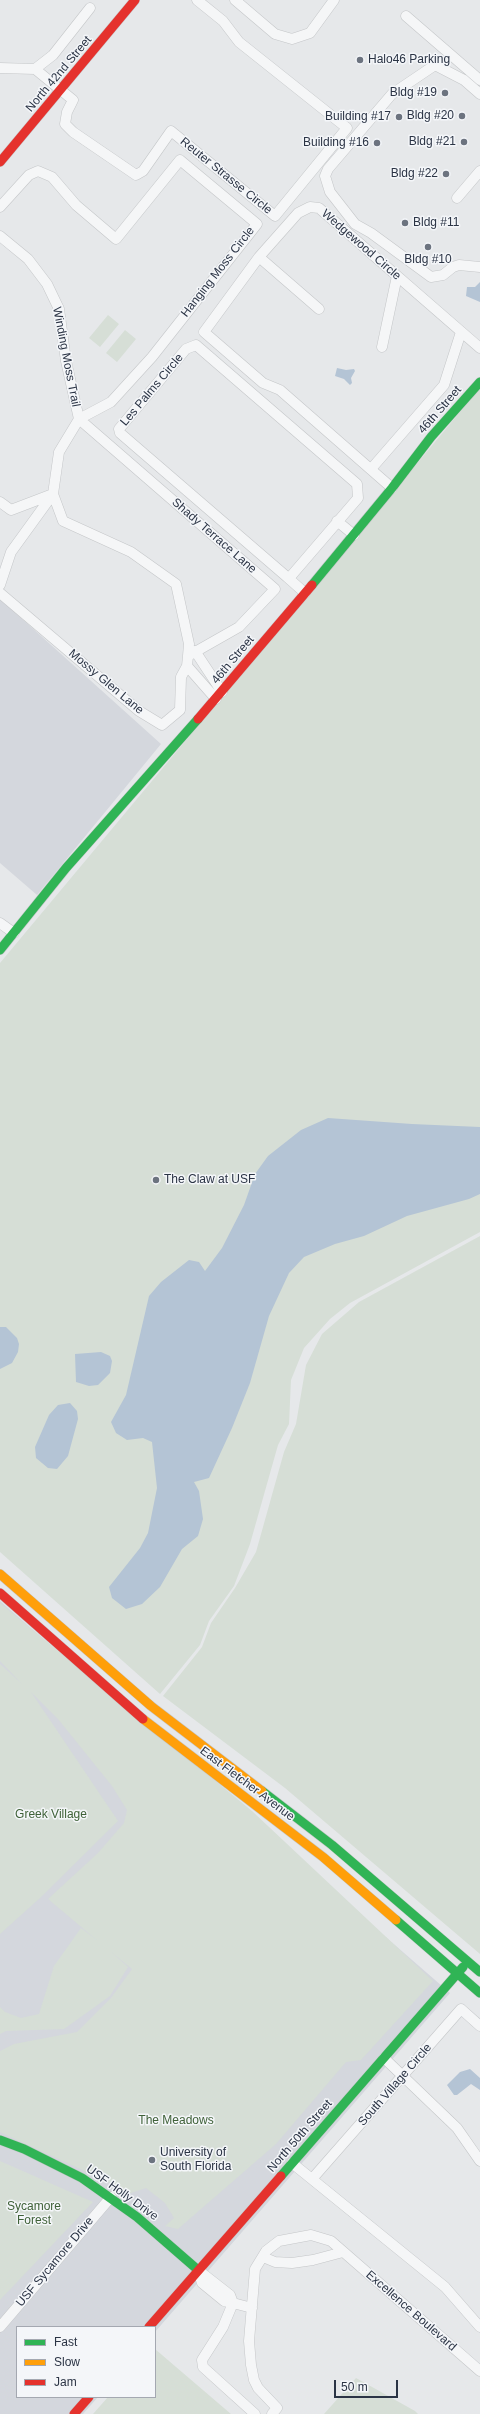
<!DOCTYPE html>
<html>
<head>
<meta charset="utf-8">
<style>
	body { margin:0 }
	#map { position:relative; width:480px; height:2414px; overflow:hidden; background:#e6e8ea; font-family:Helvetica,sans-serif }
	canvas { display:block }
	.legend { position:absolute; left:16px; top:2326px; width:140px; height:72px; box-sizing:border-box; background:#f4f6f9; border:1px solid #a4a8b1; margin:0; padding:5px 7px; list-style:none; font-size:12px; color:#2b3445 }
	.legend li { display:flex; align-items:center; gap:8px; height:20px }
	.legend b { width:20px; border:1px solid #a4a8b1 }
	.scale { position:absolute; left:334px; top:2380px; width:64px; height:18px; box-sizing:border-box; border:2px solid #2b3445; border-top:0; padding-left:5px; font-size:12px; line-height:14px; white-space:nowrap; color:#2b3445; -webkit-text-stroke:3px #f4f6f9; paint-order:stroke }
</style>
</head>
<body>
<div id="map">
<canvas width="480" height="2414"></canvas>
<ul class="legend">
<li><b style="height:5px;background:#30b455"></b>Fast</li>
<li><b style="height:5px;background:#ff9f0a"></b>Slow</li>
<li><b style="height:5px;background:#e5322d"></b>Jam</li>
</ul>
<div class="scale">50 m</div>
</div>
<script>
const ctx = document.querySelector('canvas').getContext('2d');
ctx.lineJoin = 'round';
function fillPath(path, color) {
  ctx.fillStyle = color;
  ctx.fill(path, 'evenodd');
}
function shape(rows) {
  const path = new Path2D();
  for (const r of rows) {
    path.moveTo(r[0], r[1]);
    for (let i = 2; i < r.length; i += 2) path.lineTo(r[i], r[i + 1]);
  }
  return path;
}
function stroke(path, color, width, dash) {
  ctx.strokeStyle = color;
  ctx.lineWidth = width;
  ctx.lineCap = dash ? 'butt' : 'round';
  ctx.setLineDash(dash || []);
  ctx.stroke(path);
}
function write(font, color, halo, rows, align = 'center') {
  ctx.font = font + ' Helvetica,sans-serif';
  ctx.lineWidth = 3;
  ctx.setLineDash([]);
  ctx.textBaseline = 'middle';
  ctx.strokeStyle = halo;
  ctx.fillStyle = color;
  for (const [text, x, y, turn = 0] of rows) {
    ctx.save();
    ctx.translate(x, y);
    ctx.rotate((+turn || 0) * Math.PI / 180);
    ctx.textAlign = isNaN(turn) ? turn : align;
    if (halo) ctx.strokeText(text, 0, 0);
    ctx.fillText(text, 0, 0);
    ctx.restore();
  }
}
const built = shape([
	[0,599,161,744,37,895,0,863],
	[0,1601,450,1993,155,2332,155,2327,17,2327,17,2397,98,2397,83,2414,0,2414]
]);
const green = shape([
	[108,315,119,324,100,347,89,338],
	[125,330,136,339,117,362,106,353],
	[480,388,480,1232,350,1303,330,1319,304,1348,291,1380,289,1424,278,1445,250,1544,234,1586,209,1621,200,1645,160,1694,0,1552,0,963],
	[480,1236,480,1954,285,1788,163,1696,202,1647,211,1623,235,1588,256,1552,284,1452,296,1424,306,1365,322,1334,359,1302],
	[0,1603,252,1811,433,1981,361,2060,346,2062,276,2144,178,2229,165,2226,174,2218,165,2203,146,2188,125,2195,113,2184,0,2132,0,2051,14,2044,77,2032,111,1998,132,1969,110,1951,128,1967,110,1996,64,2029,6,2031,0,2034,0,2007,5,2012,21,2018,39,2014,54,1966,81,1928,98,1941,48,1899,98,1853,124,1823,127,1810,112,1786,58,1719,31,1692,118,1821,40,1898,0,1934,0,1664,22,1684,0,1661],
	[0,2161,93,2202,0,2300],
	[155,2349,231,2414,93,2414,108,2397,155,2397],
	[356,2378,415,2411,418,2414,324,2414]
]);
const water = shape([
	[480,282,480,302,466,296,467,287,475,287],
	[337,368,346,370,354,369,355,371,351,378,352,383,350,385,344,379,335,376],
	[328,1118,412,1124,480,1127,480,1194,469,1199,407,1216,364,1236,335,1244,304,1257,289,1273,269,1316,250,1383,232,1428,209,1478,194,1482,199,1491,203,1519,198,1536,182,1549,160,1587,142,1604,126,1609,112,1598,109,1587,140,1548,148,1533,157,1488,152,1442,143,1438,127,1440,116,1433,111,1422,126,1395,149,1296,161,1282,189,1260,199,1262,205,1271,222,1248,244,1205,255,1174,268,1156,301,1130],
	[0,1327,6,1327,17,1338,19,1344,18,1352,12,1363,0,1369],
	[101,1352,110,1356,112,1361,110,1373,98,1385,89,1386,76,1382,75,1354],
	[70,1403,77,1411,78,1419,68,1456,57,1469,48,1468,36,1458,35,1447,49,1415,58,1405],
	[470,2069,480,2078,480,2090,471,2084,457,2095,454,2095,447,2085,460,2072]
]);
const street = shape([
	[235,0,275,34,292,39,310,33,334,0],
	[406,16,480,80],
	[0,68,35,69,73,100,67,112,65,124,73,132,136,175,143,171,171,131,275,216,347,128,239,42,223,21,197,0],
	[35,69,53,55,90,8],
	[480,94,464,80,435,65,392,94,328,169,325,176,330,192,355,224,371,233,431,277,443,275,453,267,459,265,480,267],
	[457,198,480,171],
	[0,207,29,175,38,171,52,177,76,205,116,239,180,160,257,224,152,357,111,402,79,419,275,589,239,627,188,656,187,666,181,677,180,710,162,725,139,711,0,593],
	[0,236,28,259,47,284,59,309,66,361,79,419,59,452,53,494,11,552,0,585],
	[259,257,319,309],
	[196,345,357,484,358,498,291,576,287,577,120,433,119,429,186,349,196,345],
	[382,347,397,276],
	[371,469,444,385,461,332],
	[392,488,280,390,263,383,204,332,259,257,298,213,310,207,319,208,480,348],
	[53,494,63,521,131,552,176,584,189,644,188,656],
	[0,502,11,510,53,494],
	[337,521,354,535],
	[287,577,305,593],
	[195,651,222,692],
	[187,666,216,699],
	[0,923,14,933],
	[384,2058,457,2128,480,2161],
	[292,2163,445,2287,480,2327],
	[312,2179,461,2009,480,2026],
	[263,2257,275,2262,292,2263,313,2260,343,2252],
	[198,2270,230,2295,233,2303,224,2301,202,2283,198,2270],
	[252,2308,233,2303,223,2327,202,2360,203,2367,255,2414],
	[0,2327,111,2197],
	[272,2414,277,2408,258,2388,254,2380,251,2365,249,2341,255,2269,266,2251,279,2241,311,2235,331,2241,480,2371]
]);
const fast = shape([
	[312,585,392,488,431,437,480,382],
	[0,950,66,868,198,719],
	[262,1791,332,1845,480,1972],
	[396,1920,480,1993],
	[0,2140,24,2149,82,2178,137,2217,198,2270],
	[281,2176,463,1967]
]);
const slow = shape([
	[0,1574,151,1706,262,1791],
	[143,1719,323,1857,396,1920]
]);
const jam = shape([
	[0,162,135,0],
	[198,719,312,585],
	[0,1593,143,1719],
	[149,2327,281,2176],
	[74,2414,89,2397]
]);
const markers = [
	[360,60,4,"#6c737f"],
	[445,93,4,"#6c737f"],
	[462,116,4,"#6c737f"],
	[399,117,4,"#6c737f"],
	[464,142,4,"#6c737f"],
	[377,143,4,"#6c737f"],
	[446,174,4,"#6c737f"],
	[405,223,4,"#6c737f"],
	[428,247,4,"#6c737f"],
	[156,1180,4,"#6c737f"],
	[152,2160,4,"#6c737f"]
];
const poiNames = [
	["Halo46 Parking",368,60,"left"],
	["Bldg #19",437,93],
	["Bldg #20",454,116],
	["Building #17",391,117],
	["Bldg #21",456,142],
	["Building #16",369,143],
	["Bldg #22",438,174],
	["Bldg #11",413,223,"left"],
	["Bldg #10",428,260,"center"],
	["The Claw at USF",164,1180,"left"],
	["University of",160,2153,"left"],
	["South Florida",160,2167,"left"]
];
const streetNames = [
	["North 42nd Street",59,74,-50],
	["Reuter Strasse Circle",226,176,39],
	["Wedgewood Circle",361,245,41],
	["Hanging Moss Circle",218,272,-52],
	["Winding Moss Trail",66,357,79],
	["Les Palms Circle",152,390,-50],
	["46th Street",440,410,-49],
	["Shady Terrace Lane",214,536,41],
	["46th Street",233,660,-50],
	["Mossy Glen Lane",106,682,40],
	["East Fletcher Avenue",247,1784,37],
	["South Village Circle",395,2085,-49],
	["North 50th Street",300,2136,-49],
	["USF Holly Drive",122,2193,36],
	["USF Sycamore Drive",55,2262,-50],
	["Excellence Boulevard",411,2311,41]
];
const parkNames = [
	["Greek Village",51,1815],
	["The Meadows",176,2121],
	["Sycamore",34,2207],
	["Forest",34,2221]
];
fillPath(built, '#d4d7dd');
fillPath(green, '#d6ded6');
fillPath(water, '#b4c4d5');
stroke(street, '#c4c6c8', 11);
stroke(fast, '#c4c6c8', 10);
stroke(slow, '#c4c6c8', 10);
stroke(jam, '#c4c6c8', 10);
stroke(street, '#f5f6f7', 10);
stroke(fast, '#30b455', 9);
stroke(slow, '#ff9f0a', 9);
stroke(jam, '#e5322d', 9);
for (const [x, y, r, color] of markers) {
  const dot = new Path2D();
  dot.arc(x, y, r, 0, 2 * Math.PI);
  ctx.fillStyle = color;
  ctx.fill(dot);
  stroke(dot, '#f4f6f9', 1.5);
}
write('12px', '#2b3445', '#f4f6f9', poiNames, 'right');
write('12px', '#2b3445', '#f4f6f9', streetNames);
write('12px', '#3f6138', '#f4f6f9', parkNames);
</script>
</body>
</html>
